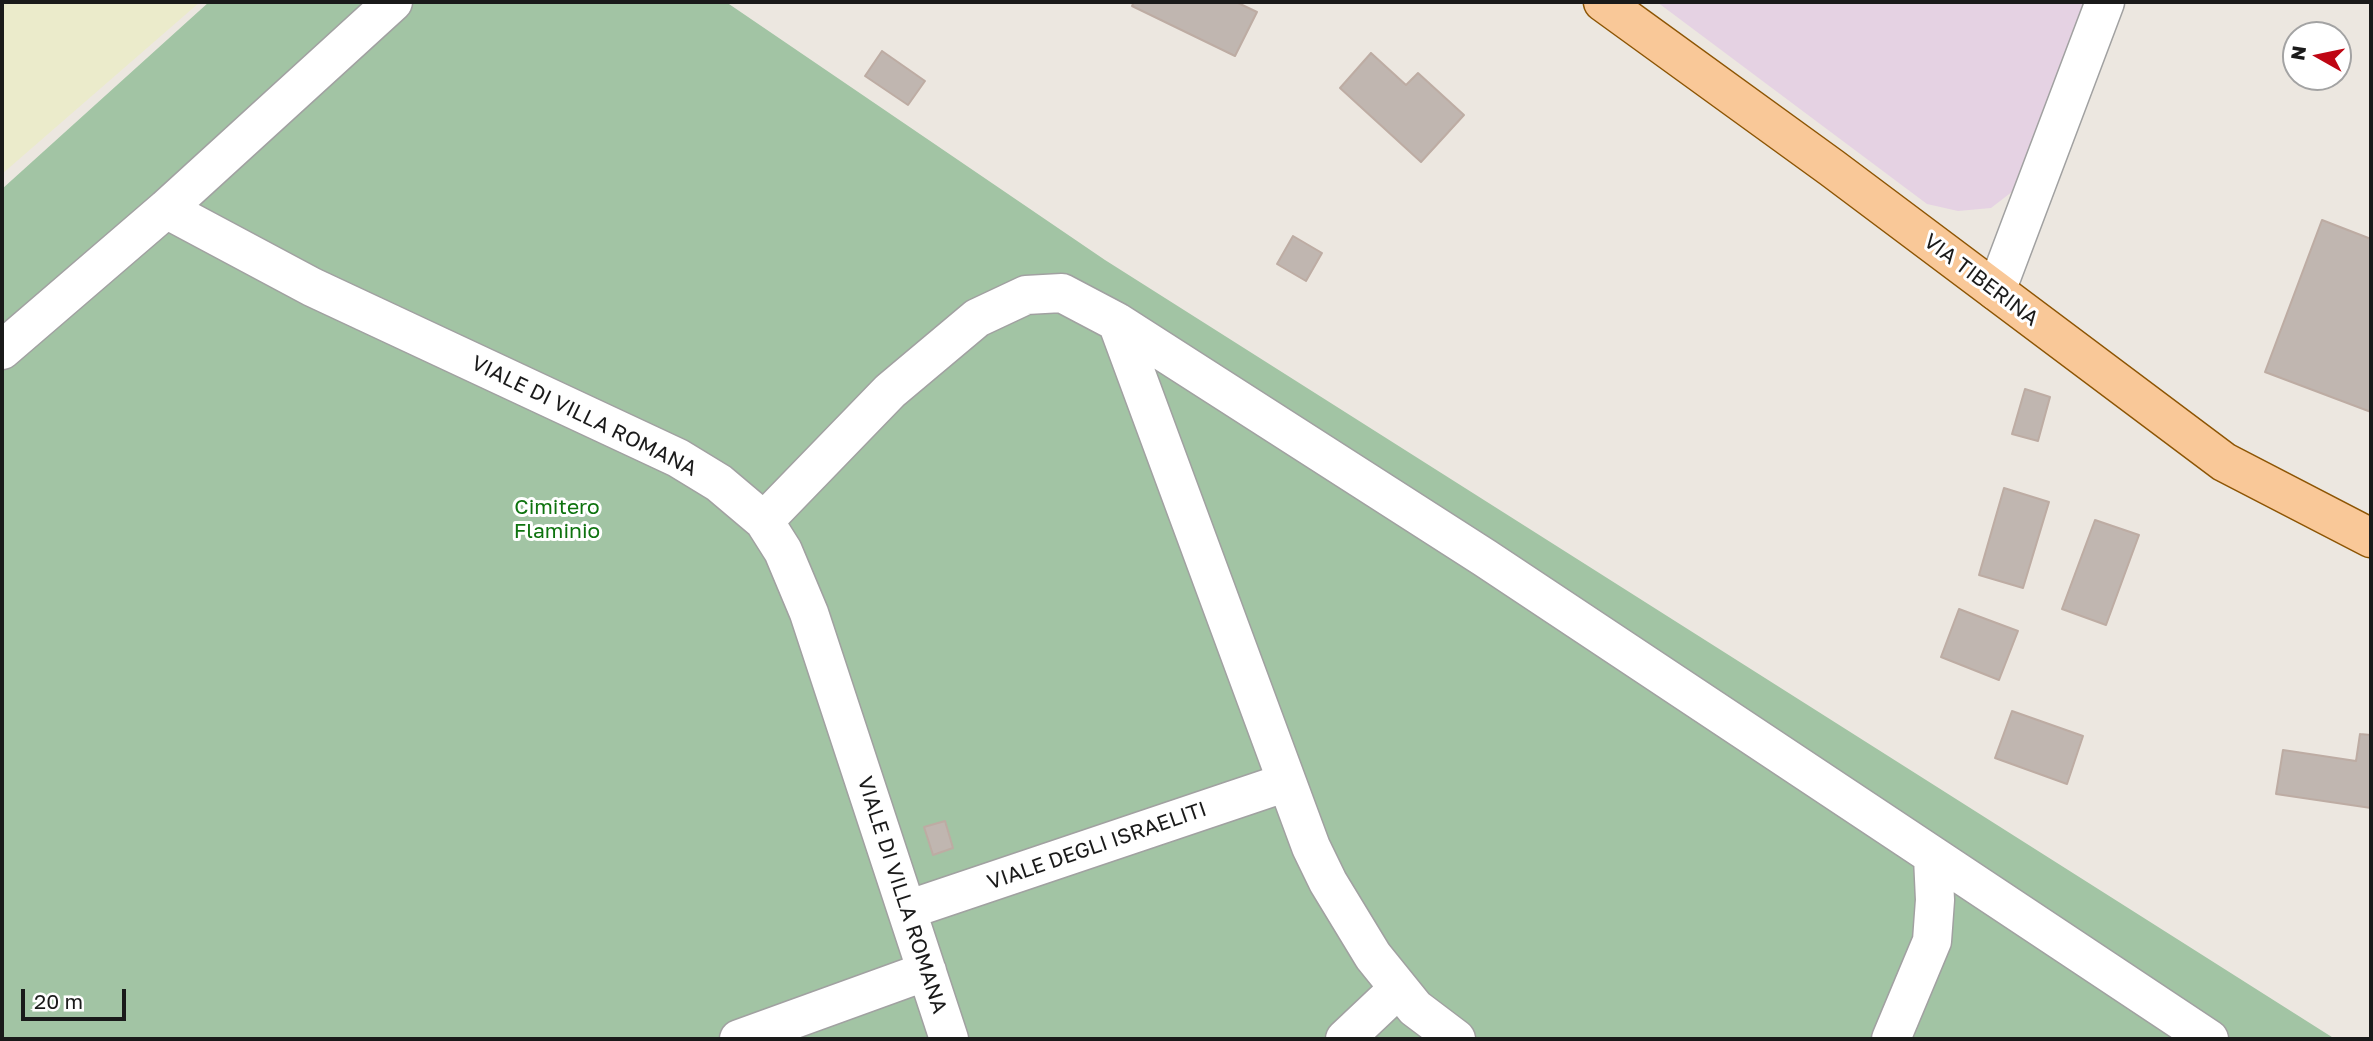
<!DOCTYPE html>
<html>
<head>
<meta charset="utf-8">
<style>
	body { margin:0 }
	#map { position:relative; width:2373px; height:1041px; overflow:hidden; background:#ece7e0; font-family:"Golos Text",sans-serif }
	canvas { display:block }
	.frame { position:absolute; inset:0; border:4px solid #1a1a1a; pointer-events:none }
	.north { position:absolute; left:2282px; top:21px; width:70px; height:70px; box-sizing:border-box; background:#fff; border:2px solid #a3a3a3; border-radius:50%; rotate:279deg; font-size:19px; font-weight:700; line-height:28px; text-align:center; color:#1a1a1a }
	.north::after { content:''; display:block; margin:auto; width:24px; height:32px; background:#bf0613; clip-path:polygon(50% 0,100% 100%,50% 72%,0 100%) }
	.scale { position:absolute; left:21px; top:989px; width:105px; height:32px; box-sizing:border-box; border:4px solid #1a1a1a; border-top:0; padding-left:9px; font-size:21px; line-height:24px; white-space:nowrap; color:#1a1a1a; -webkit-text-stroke:5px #fff; paint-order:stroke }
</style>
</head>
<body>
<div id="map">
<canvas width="2373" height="1041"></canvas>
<div class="frame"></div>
<div class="north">N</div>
<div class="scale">20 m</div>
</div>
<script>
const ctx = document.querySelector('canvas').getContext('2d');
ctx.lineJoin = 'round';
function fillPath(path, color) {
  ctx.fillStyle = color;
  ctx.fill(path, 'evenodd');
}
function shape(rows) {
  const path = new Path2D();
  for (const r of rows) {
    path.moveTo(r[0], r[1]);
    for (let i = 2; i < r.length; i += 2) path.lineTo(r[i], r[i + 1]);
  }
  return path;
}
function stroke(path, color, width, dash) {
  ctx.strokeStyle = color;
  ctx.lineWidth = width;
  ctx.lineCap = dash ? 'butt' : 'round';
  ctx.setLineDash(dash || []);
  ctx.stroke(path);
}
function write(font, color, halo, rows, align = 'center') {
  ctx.font = font + ' "Golos Text",sans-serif';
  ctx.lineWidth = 6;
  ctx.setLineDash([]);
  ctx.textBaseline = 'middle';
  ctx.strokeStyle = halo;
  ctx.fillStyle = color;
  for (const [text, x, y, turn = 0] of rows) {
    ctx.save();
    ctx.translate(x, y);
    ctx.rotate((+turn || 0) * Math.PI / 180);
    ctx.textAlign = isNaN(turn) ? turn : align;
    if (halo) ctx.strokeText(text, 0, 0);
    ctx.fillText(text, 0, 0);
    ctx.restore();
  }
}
const industrial = shape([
	[1657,2,2087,2,2017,188,1991,208,1958,211,1927,204]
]);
const farmland = shape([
	[2,2,200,2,2,174]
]);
const cemetery = shape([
	[209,2,726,2,1105,260,2335,1039,2,1039,2,189]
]);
const building = shape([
	[1134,2,1236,2,1257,12,1235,56,1132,6,1134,2],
	[882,51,925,81,908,105,865,76,882,51],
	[1371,53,1406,85,1418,73,1464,115,1421,162,1340,88,1371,53],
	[2322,220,2371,239,2371,412,2265,372,2322,220],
	[1293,236,1322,253,1306,281,1277,264,1293,236],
	[2025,389,2050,397,2038,441,2012,434,2025,389],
	[2004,488,2049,502,2023,588,1979,575,2004,488],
	[2095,520,2139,535,2106,625,2062,609,2095,520],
	[1959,609,2018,631,1999,680,1941,657,1959,609],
	[2012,711,2083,736,2067,784,1995,758,2012,711],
	[2360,734,2371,735,2371,808,2276,794,2283,750,2356,761,2360,734],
	[945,821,953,848,933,855,924,827,945,821]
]);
const minor = shape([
	[166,209,312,287,678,458,719,483,764,521,783,551,809,613,949,1039],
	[1996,291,2105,2],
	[1117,322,1311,847,1328,882,1373,956,1415,1008,1456,1039],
	[2,350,166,209,393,2],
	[764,521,890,391,977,318,1026,295,1062,293,1117,322,1485,558,2209,1039],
	[907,910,1287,782],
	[739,1039,927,971],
	[1345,1039,1399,988],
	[1891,1039,1932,941,1935,900,1933,857]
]);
const major = shape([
	[1603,2,1832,168,2224,462,2371,538]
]);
const streetNames = [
	["VIA TIBERINA",1981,280,37],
	["VIALE DI VILLA ROMANA",584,416,26],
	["VIALE DEGLI ISRAELITI",1097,846,-19],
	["VIALE DI VILLA ROMANA",902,895,72]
];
const parkNames = [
	["Cimitero",557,507],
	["Flaminio",557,531]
];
fillPath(industrial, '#e5d2e3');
fillPath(farmland, '#ebebcb');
fillPath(cemetery, '#a2c4a4');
fillPath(building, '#c0b6b0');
stroke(building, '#bdaca3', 2);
stroke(minor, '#a1a1a1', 41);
stroke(major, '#8d5504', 41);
stroke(minor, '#fff', 38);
stroke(major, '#f9c898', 38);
write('21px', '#1a1a1a', '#fff', streetNames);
write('21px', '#0e730f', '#fff', parkNames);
</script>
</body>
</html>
